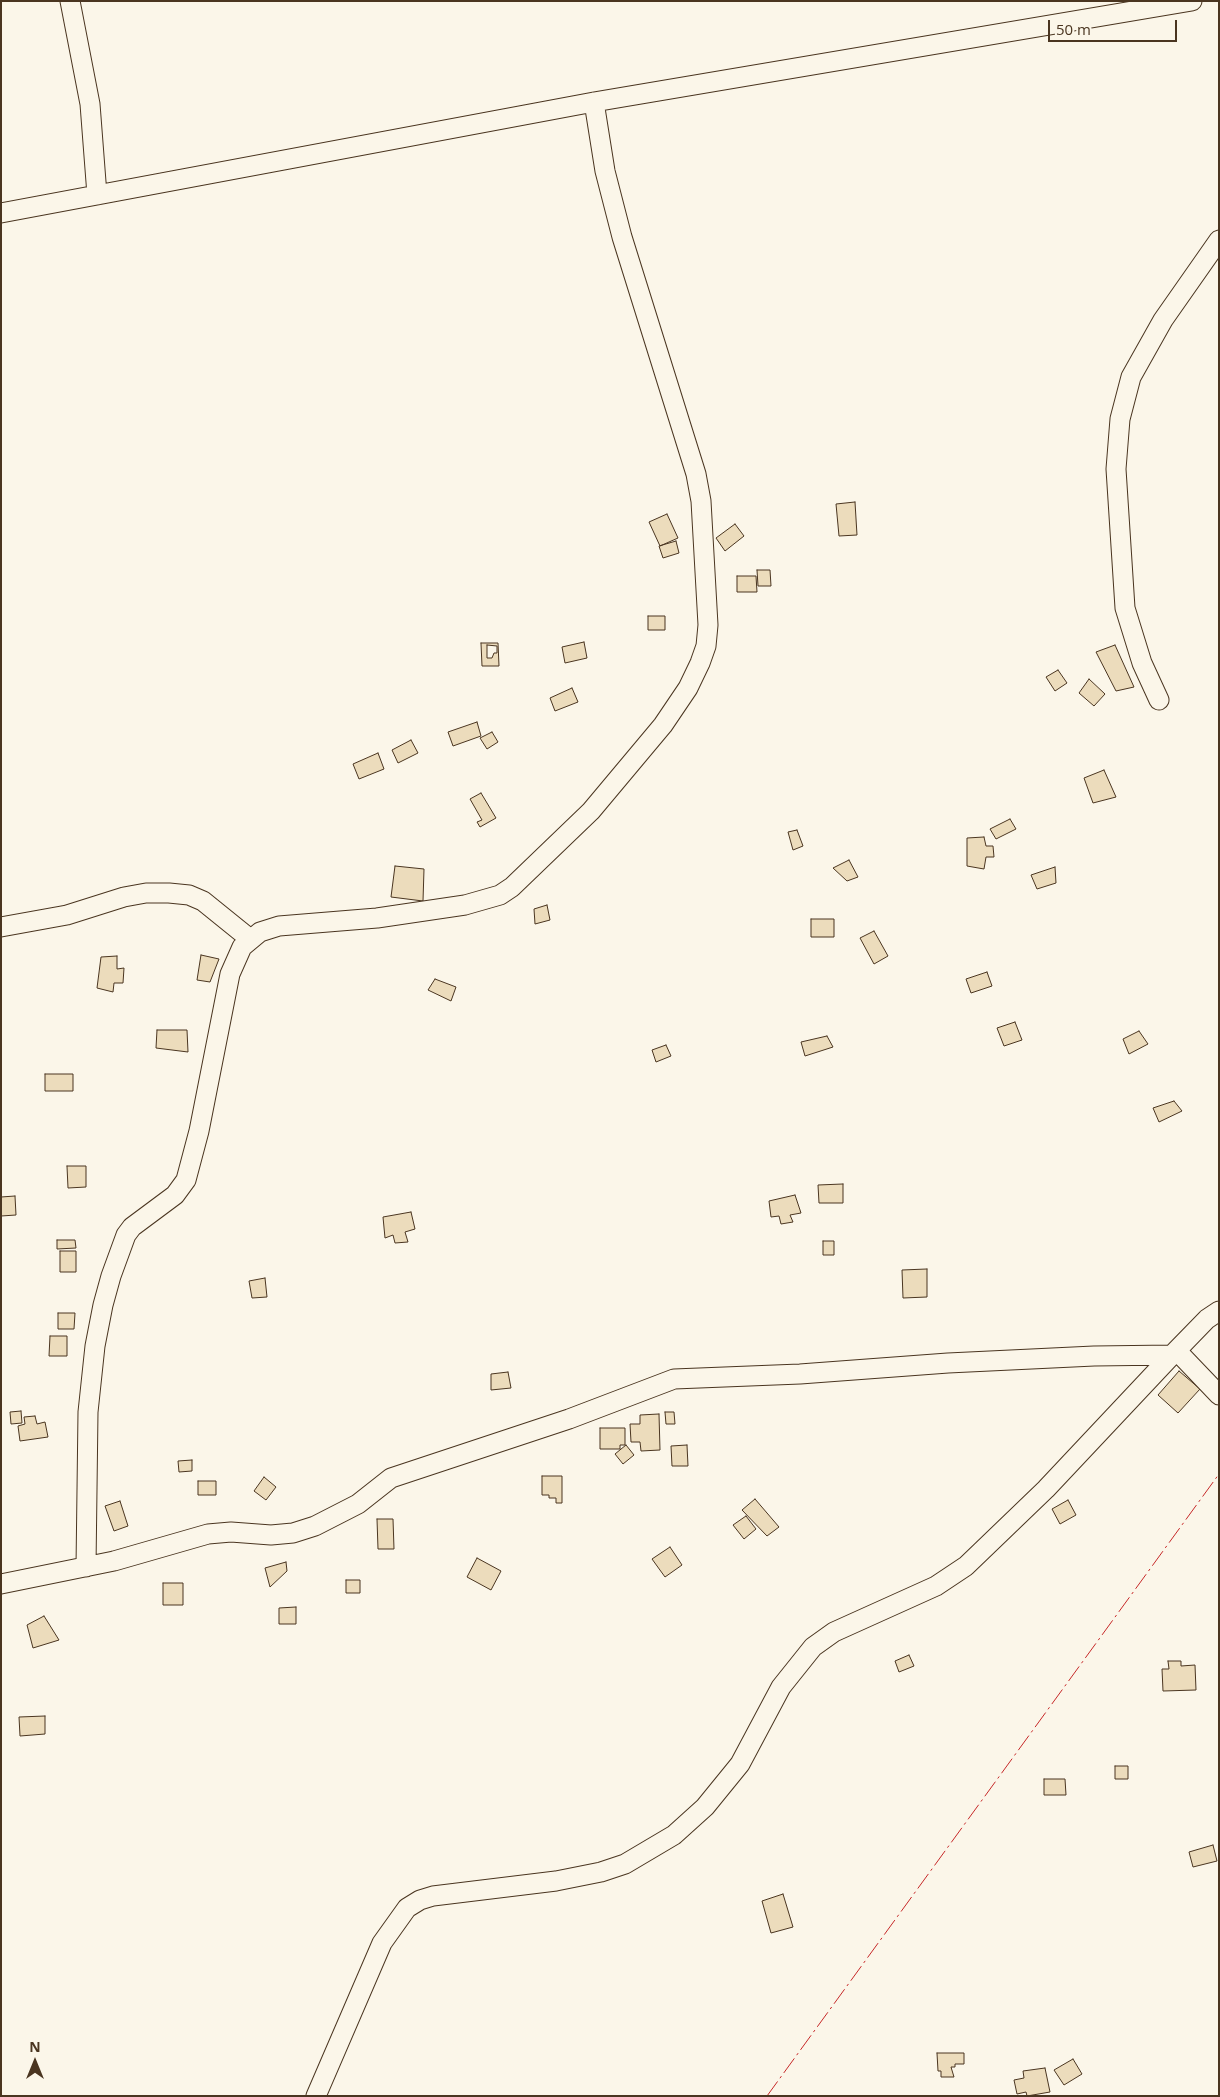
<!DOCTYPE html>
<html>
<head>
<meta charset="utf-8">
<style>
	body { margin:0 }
	#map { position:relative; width:1220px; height:2097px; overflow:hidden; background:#fbf6e9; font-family:"Open Sans",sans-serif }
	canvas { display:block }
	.frame { position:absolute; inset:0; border:2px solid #4a3520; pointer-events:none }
	.north { position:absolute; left:10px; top:2037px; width:50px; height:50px; -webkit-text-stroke:4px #fbf6e9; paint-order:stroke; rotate:0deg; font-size:14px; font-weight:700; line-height:20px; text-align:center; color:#4a3520 }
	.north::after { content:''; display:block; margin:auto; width:18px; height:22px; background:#4a3520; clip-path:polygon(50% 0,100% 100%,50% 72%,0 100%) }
	.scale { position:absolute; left:1048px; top:20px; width:129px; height:22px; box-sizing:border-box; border:2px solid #4a3520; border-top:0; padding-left:6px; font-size:15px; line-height:18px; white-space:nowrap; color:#4a3520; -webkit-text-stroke:4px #fbf6e9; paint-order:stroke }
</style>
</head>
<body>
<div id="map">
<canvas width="1220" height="2097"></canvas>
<div class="frame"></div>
<div class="north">N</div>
<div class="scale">50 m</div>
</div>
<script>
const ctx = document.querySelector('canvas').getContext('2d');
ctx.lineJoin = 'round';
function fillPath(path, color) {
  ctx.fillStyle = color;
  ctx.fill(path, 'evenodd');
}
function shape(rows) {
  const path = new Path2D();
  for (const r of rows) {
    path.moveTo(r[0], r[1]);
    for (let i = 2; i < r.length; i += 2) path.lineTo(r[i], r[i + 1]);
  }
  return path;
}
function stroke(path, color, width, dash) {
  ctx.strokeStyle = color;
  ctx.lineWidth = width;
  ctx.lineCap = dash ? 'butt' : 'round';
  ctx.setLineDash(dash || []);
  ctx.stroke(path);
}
const building = shape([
	[855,502,857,535,839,536,836,504,855,502],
	[667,514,678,538,660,546,649,522,667,514],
	[735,524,744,536,725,551,716,538,735,524],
	[676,541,679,553,663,558,659,546,676,541],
	[757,570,770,570,771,586,758,586,757,570],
	[737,576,756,576,757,592,737,592,737,576],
	[648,616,665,616,665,630,648,630,648,616],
	[584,642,587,658,565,663,562,647,584,642],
	[481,643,498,643,499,666,482,666,481,643],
	[487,645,497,646,497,653,494,653,492,658,487,658,487,645],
	[1115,645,1134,687,1116,691,1096,652,1115,645],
	[1058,670,1067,683,1055,691,1046,677,1058,670],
	[1089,679,1105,694,1094,706,1079,693,1089,679],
	[572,688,578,702,555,711,550,698,572,688],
	[477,722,481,736,453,746,448,732,477,722],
	[492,732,498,742,487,749,480,738,492,732],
	[411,740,418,753,398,763,392,750,411,740],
	[378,753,384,769,359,779,353,764,378,753],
	[1104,770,1116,797,1093,803,1084,778,1104,770],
	[481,793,496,818,480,827,477,822,482,820,470,799,481,793],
	[1010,819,1016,829,996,839,990,829,1010,819],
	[797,830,803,846,793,850,788,832,797,830],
	[984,837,986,846,993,846,994,857,986,857,984,869,967,866,967,838,984,837],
	[849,860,858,877,847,881,833,868,849,860],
	[395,866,424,869,423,901,391,897,395,866],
	[1055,867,1056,883,1037,889,1031,875,1055,867],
	[547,905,550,920,535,924,534,909,547,905],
	[811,919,834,919,834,937,811,937,811,919],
	[874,931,888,956,874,964,860,938,874,931],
	[201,955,219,959,210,982,197,980,201,955],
	[117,956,117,969,124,968,123,983,114,983,113,992,97,988,101,957,117,956],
	[987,972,992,986,971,993,966,979,987,972],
	[435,979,456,987,451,1001,428,990,435,979],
	[1015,1022,1022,1040,1004,1046,997,1028,1015,1022],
	[157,1030,187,1030,188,1052,156,1048,157,1030],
	[1139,1031,1148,1044,1129,1054,1123,1039,1139,1031],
	[827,1036,833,1047,805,1056,801,1042,827,1036],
	[666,1045,671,1056,656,1062,652,1050,666,1045],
	[45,1074,73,1074,73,1091,45,1091,45,1074],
	[1174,1101,1182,1111,1159,1122,1153,1108,1174,1101],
	[67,1166,86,1166,86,1187,68,1188,67,1166],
	[843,1184,843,1203,819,1203,818,1185,843,1184],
	[795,1195,801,1213,790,1215,793,1222,781,1224,779,1216,771,1217,769,1201,795,1195],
	[15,1196,16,1215,1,1216,1,1197,15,1196],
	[411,1212,415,1229,405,1232,408,1242,395,1243,393,1235,385,1238,383,1217,411,1212],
	[57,1240,75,1240,76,1248,57,1249,57,1240],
	[823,1241,834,1241,834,1255,823,1255,823,1241],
	[60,1251,76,1251,76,1272,60,1272,60,1251],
	[927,1269,927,1297,903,1298,902,1270,927,1269],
	[265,1278,267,1297,252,1298,249,1281,265,1278],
	[58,1313,75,1313,74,1329,58,1329,58,1313],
	[50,1336,67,1336,67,1356,49,1356,50,1336],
	[1179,1371,1200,1389,1178,1413,1158,1395,1179,1371],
	[508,1372,511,1388,491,1390,491,1374,508,1372],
	[21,1411,22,1423,11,1424,10,1412,21,1411],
	[665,1412,674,1412,675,1424,666,1424,665,1412],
	[659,1414,660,1450,641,1451,640,1442,631,1442,630,1424,640,1424,640,1415,659,1414],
	[35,1416,37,1424,45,1422,48,1437,20,1441,18,1426,25,1424,24,1417,35,1416],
	[600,1428,625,1428,625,1445,620,1445,620,1449,600,1449,600,1428],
	[626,1445,634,1455,623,1464,615,1454,626,1445],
	[687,1445,688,1466,672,1466,671,1446,687,1445],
	[192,1460,192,1471,179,1472,178,1461,192,1460],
	[542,1476,562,1476,562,1503,556,1503,556,1498,549,1498,549,1495,542,1495,542,1476],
	[264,1477,276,1487,266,1500,254,1491,264,1477],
	[198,1481,216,1481,216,1495,198,1495,198,1481],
	[755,1499,779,1527,767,1536,742,1510,755,1499],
	[1068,1500,1076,1515,1060,1524,1052,1509,1068,1500],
	[120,1501,128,1526,114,1531,105,1506,120,1501],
	[746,1516,756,1529,744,1539,733,1525,746,1516],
	[377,1519,393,1519,394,1549,378,1549,377,1519],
	[670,1547,682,1565,665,1577,652,1559,670,1547],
	[477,1558,501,1571,491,1590,467,1577,477,1558],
	[286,1562,287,1571,270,1587,265,1568,286,1562],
	[346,1580,360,1580,360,1593,346,1593,346,1580],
	[163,1583,183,1583,183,1605,163,1605,163,1583],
	[296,1607,296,1624,279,1624,279,1608,296,1607],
	[44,1616,59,1640,33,1648,27,1625,44,1616],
	[909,1655,914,1666,899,1672,895,1661,909,1655],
	[1168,1661,1181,1661,1181,1666,1195,1665,1196,1690,1163,1691,1162,1669,1169,1669,1168,1661],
	[45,1716,45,1734,20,1736,19,1717,45,1716],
	[1115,1766,1128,1766,1128,1779,1115,1779,1115,1766],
	[1044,1779,1065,1779,1066,1795,1044,1795,1044,1779],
	[1213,1845,1217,1861,1193,1867,1189,1852,1213,1845],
	[783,1894,793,1927,771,1933,762,1901,783,1894],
	[937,2053,964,2053,964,2064,955,2064,955,2067,951,2067,954,2077,941,2077,941,2071,938,2071,937,2053],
	[1073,2059,1082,2074,1064,2085,1054,2070,1073,2059],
	[1045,2068,1050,2092,1027,2096,1026,2092,1017,2094,1014,2080,1024,2078,1023,2071,1045,2068]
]);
const minor = shape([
	[70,1,90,104,97,195],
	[1,213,594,102,1192,1],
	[1159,700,1142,663,1125,608,1116,469,1120,419,1131,377,1163,320,1219,240],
	[1,927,67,915,124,897,146,893,169,893,189,895,203,901,250,939],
	[1177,1351,1219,1395],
	[86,1567,88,1412,95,1346,103,1305,111,1276,126,1235,132,1227,175,1195,186,1180,199,1131,230,974,242,947,260,932,279,926,377,918,465,905,500,895,512,887,591,811,663,725,688,688,700,663,706,646,708,625,701,501,696,474,622,237,605,171,594,102],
	[1,1584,114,1561,208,1534,231,1532,271,1535,293,1533,315,1526,358,1504,391,1478,569,1419,674,1379,800,1374,948,1363,1094,1356,1172,1355],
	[316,2096,382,1943,407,1908,420,1900,433,1896,556,1881,601,1872,625,1864,674,1835,705,1807,740,1764,781,1687,813,1647,834,1632,936,1586,966,1566,1046,1489,1172,1355,1207,1319,1219,1311]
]);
const power = shape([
	[767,2096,1219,1474]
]);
fillPath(building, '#ecdcbc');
stroke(building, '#4a3520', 1);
stroke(minor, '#4a3520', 21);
stroke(minor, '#fbf6e9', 19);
stroke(power, '#c62828', 1, [18, 4, 2.5, 4]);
</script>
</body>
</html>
